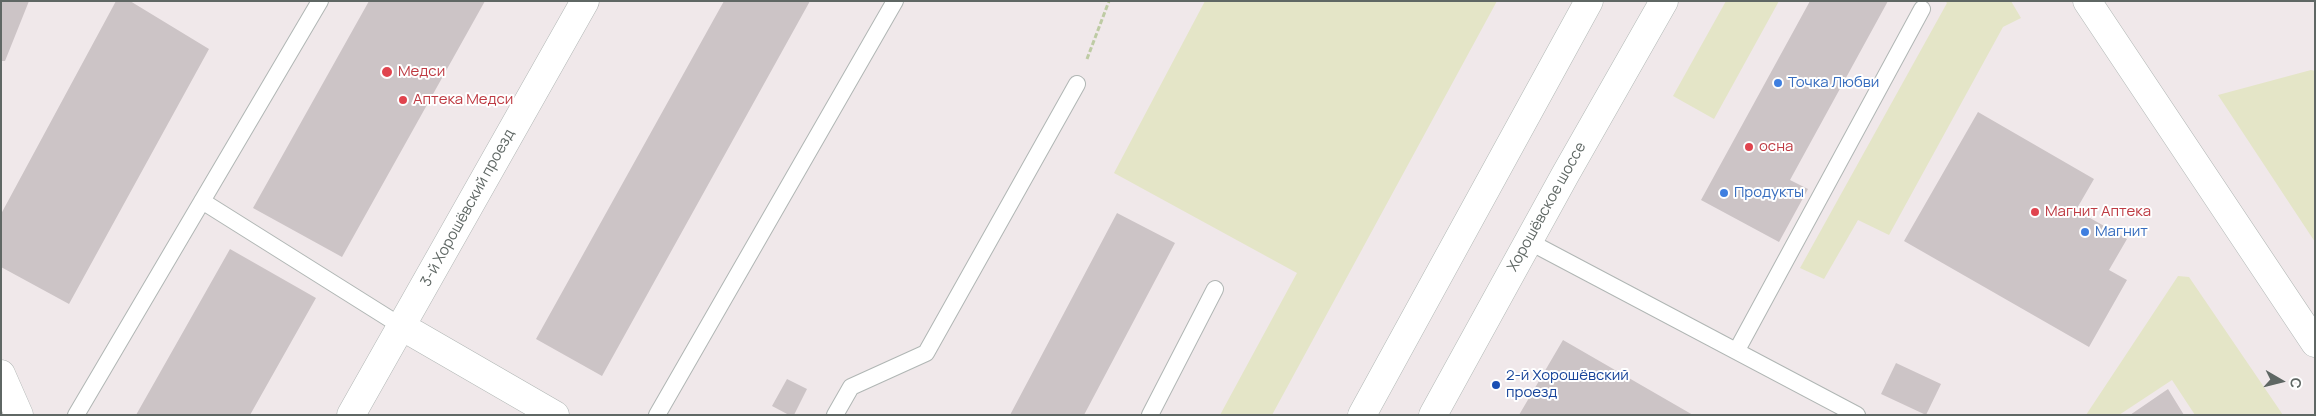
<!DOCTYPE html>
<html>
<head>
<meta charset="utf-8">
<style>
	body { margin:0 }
	#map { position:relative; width:2316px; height:416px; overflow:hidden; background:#f0e8ea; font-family:Manrope,sans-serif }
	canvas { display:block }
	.frame { position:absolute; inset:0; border:2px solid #5f6764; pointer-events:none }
	.north { position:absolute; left:2256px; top:356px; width:50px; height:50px; -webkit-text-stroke:4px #fff; paint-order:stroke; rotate:98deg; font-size:14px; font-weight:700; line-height:20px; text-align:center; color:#5f6764 }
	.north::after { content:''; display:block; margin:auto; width:18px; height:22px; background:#5f6764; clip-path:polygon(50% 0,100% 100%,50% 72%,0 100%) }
</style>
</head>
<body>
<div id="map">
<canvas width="2316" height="416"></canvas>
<div class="frame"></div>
<div class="north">С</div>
</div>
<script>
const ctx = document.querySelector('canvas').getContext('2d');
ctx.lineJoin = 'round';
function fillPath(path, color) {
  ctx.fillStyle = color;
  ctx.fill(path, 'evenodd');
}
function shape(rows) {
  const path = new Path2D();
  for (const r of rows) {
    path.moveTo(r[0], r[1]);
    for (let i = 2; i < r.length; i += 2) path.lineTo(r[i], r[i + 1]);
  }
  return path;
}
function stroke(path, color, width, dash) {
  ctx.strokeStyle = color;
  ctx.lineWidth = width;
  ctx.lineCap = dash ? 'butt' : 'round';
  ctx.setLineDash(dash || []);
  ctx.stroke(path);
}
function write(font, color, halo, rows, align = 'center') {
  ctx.font = font + ' Manrope,sans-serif';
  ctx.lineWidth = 4;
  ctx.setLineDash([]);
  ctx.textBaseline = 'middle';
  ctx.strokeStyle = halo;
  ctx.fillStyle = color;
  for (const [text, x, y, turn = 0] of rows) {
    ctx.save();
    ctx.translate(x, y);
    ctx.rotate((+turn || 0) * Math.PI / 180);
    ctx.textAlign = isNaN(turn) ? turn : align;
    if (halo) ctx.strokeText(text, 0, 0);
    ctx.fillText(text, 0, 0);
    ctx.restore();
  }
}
const green = shape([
	[1205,1,1497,1,1272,415,1220,415,1297,273,1114,173],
	[1726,1,1779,1,1714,119,1673,96],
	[1945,1,2011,1,2021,18,2003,27,1889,235,1858,220,1824,279,1800,268,1947,3],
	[2311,70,2315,71,2315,242,2218,95],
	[2178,276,2189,277,2283,415,2195,415,2172,380,2119,415,2086,415]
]);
const building = shape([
	[1,1,29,1,5,61,1,61],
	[116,1,130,1,209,49,69,304,1,267,1,214],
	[369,1,485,1,342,257,253,208],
	[724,1,810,1,602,376,536,339],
	[1810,1,1888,1,1790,180,1808,189,1779,242,1701,200],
	[1978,112,2094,179,2076,210,2127,239,2109,270,2127,280,2089,347,1904,241],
	[1117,213,1175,243,1084,415,1010,415],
	[230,249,316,298,250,415,136,415],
	[1563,340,1693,415,1519,415],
	[1896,363,1941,384,1926,415,1881,394],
	[787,379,807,389,794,415,789,415,772,406],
	[2168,389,2184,415,2130,415]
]);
const path = shape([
	[1087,59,1109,1]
]);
const service = shape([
	[202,201,401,326],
	[1528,241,1857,415],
	[1737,350,1922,9],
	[76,415,320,1],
	[657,415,895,1],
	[835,415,851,387,926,353,1077,84],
	[1150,415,1215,289]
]);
const minor = shape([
	[401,326,555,415],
	[1,374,19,415],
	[351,415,585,1]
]);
const tertiary = shape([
	[2087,1,2315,343]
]);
const secondary = shape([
	[1362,415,1589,1],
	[1433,415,1565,175,1664,1]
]);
const markers = [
	[387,72,6,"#e0444e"],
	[1778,83,5,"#3f7fe0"],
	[403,100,5,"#e0444e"],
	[1749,147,5,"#e0444e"],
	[1724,193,5,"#3f7fe0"],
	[2035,212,5,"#e0444e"],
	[2085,232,5,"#3f7fe0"],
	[1496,385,5,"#1a4fb4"]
];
const healthNames = [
	["Медси",398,72],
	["Аптека Медси",413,100],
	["осна",1759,147],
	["Магнит Аптека",2045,212]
];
const shopNames = [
	["Точка Любви",1788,83],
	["Продукты",1734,193],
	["Магнит",2095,232]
];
const streetNames = [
	["Хорошёвское шоссе",1547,207,-61],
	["3-й Хорошёвский проезд",468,208,-61]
];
const transitNames = [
	["2-й Хорошёвский",1506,376],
	["проезд",1506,393]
];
fillPath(green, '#e4e5c7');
fillPath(building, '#ccc4c6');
stroke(service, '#b0b6b4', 18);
stroke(minor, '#b0b6b4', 29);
stroke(tertiary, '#b0b6b4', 29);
stroke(secondary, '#b0b7b4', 29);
stroke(path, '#becba4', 3, [5, 2.5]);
stroke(service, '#fff', 16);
stroke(minor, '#fff', 28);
stroke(tertiary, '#fff', 28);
stroke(secondary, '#fff', 28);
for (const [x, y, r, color] of markers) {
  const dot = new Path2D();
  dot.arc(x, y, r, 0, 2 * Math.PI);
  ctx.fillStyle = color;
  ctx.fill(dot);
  stroke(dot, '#fff', 2);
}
write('15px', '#be3a42', '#fff', healthNames, 'left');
write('15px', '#366cbe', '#fff', shopNames, 'left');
write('15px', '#5f6764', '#fff', streetNames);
write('15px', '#164399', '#fff', transitNames, 'left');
</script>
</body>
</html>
